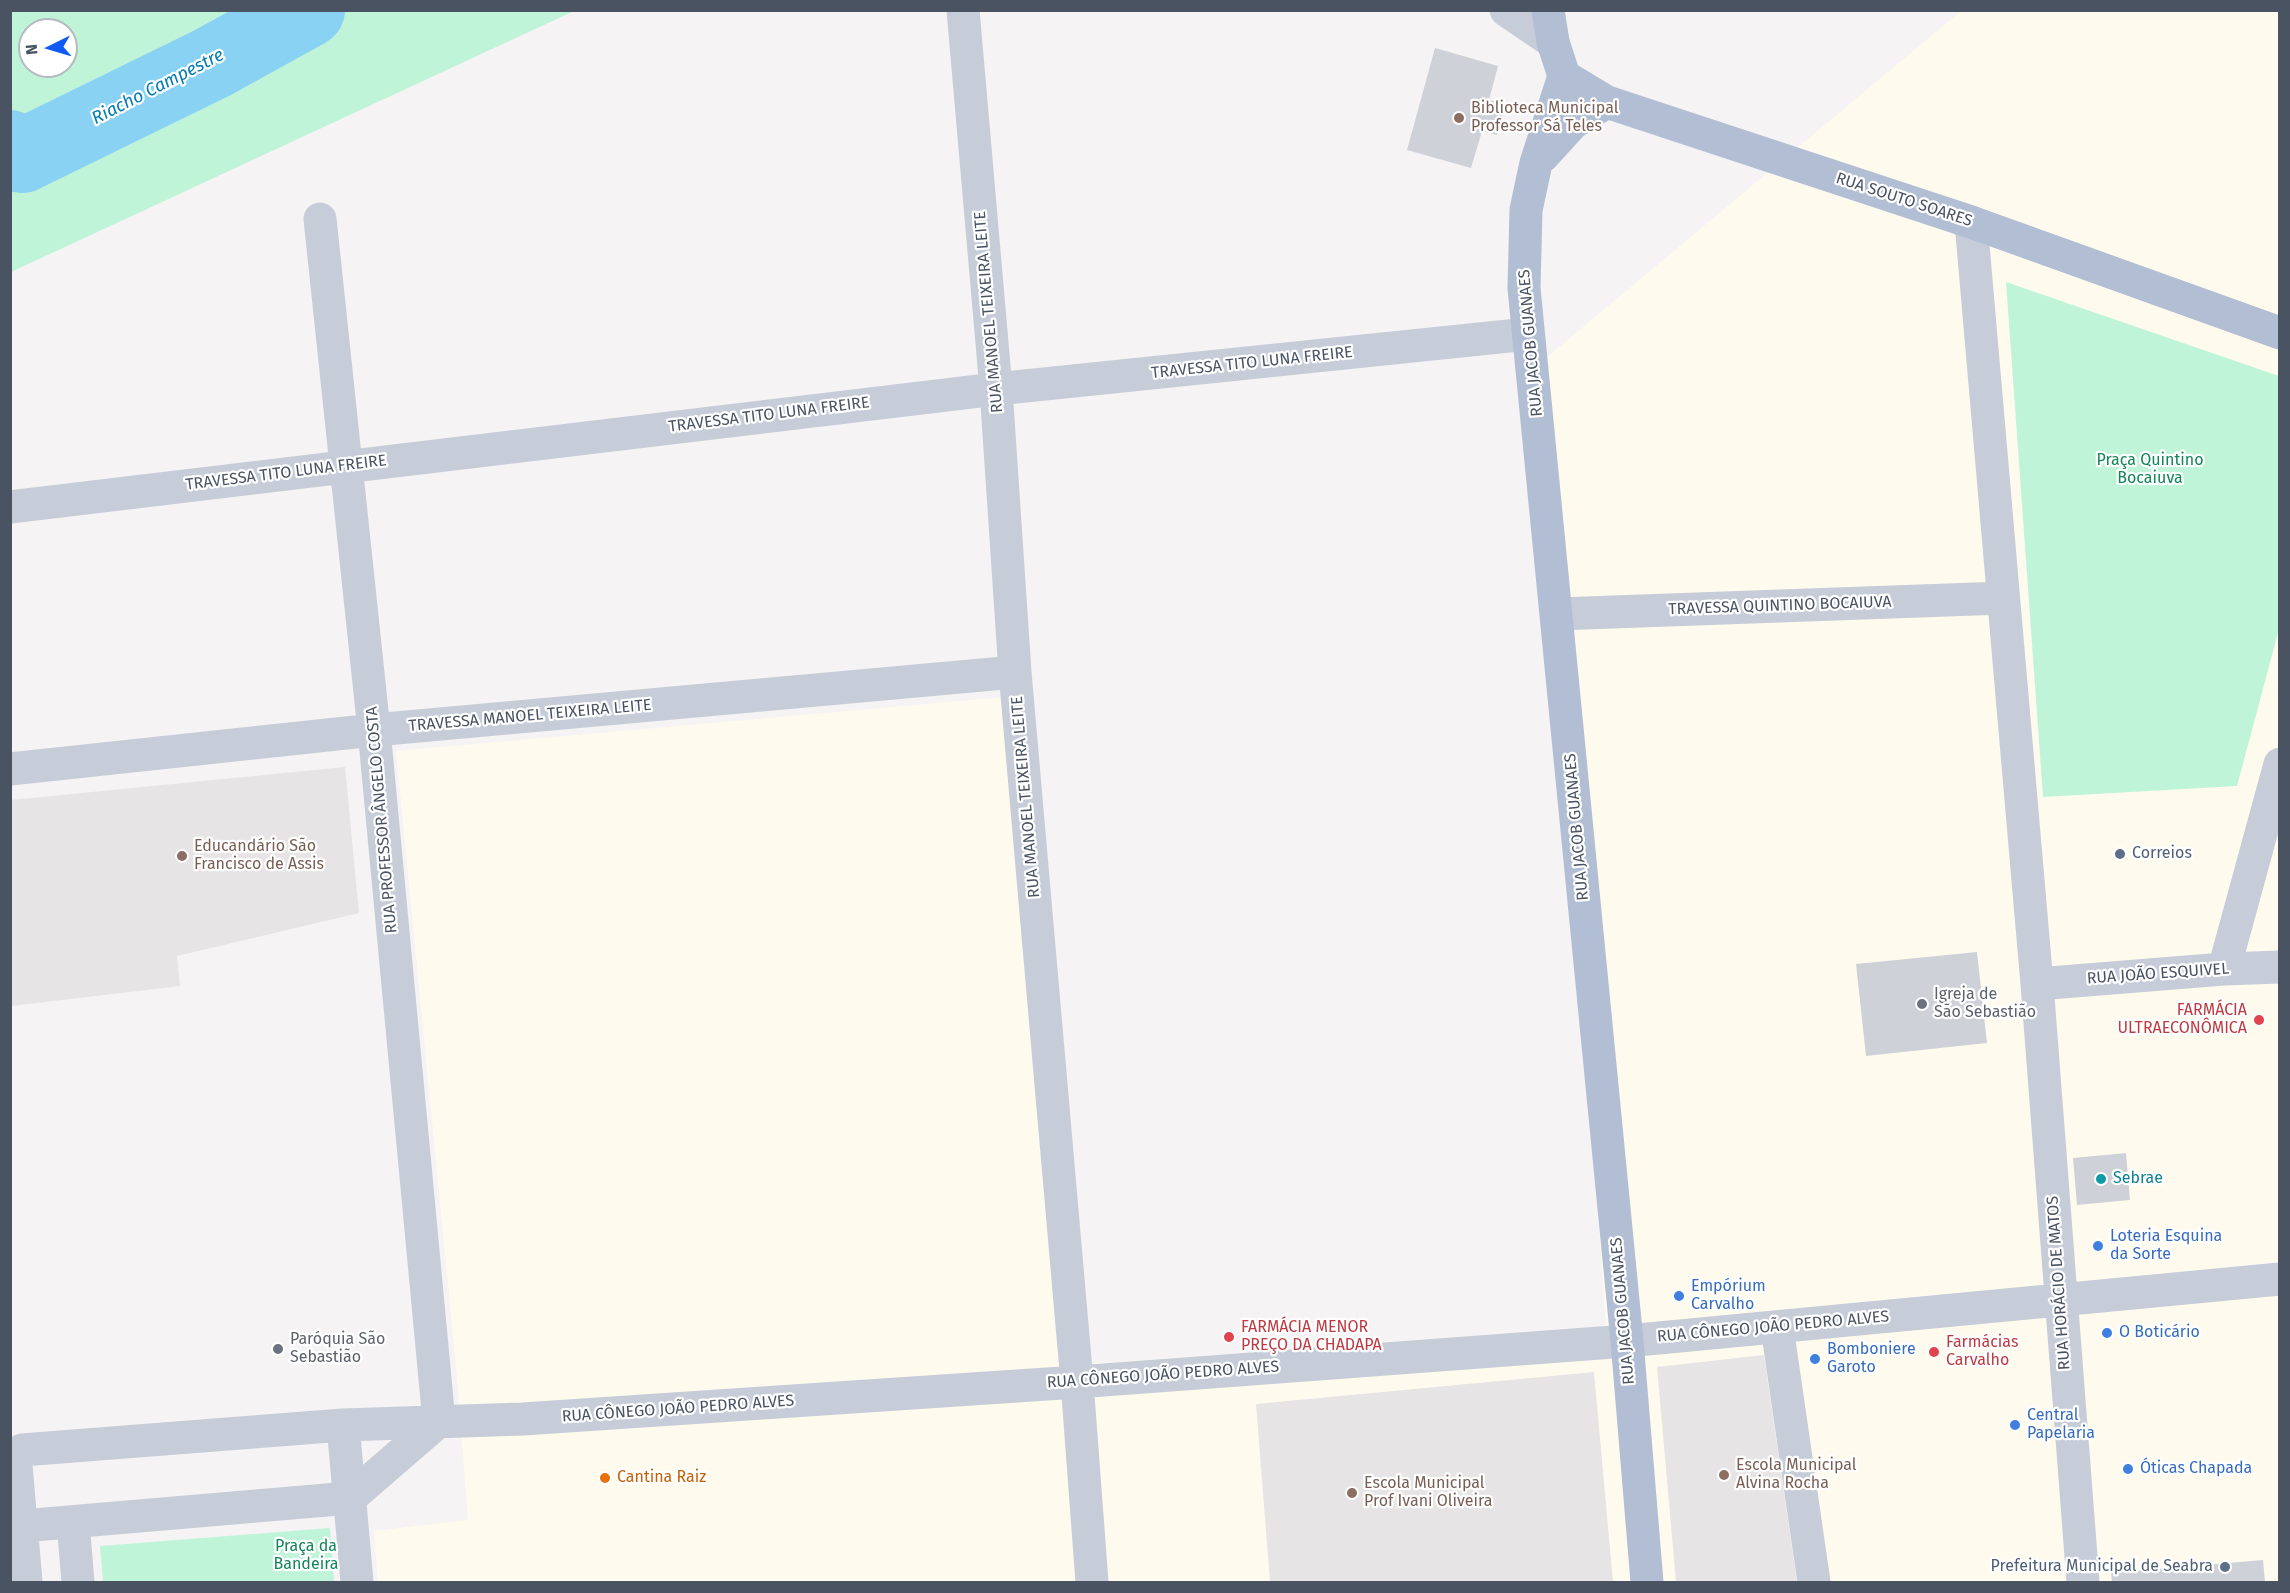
<!DOCTYPE html>
<html>
<head>
<meta charset="utf-8">
<style>
	body { margin:0 }
	#map { position:relative; width:2290px; height:1593px; overflow:hidden; background:#f5f3f3; font-family:"Fira Sans",sans-serif }
	canvas { display:block }
	.frame { position:absolute; inset:0; border:12px solid #495362; pointer-events:none }
	.north { position:absolute; left:18px; top:18px; width:60px; height:60px; box-sizing:border-box; background:#fff; border:2px solid #b6bac0; border-radius:50%; rotate:265deg; font-size:16px; font-weight:700; line-height:24px; text-align:center; color:#495362 }
	.north::after { content:''; display:block; margin:auto; width:21px; height:27px; background:#0e5af4; clip-path:polygon(50% 0,100% 100%,50% 72%,0 100%) }
</style>
</head>
<body>
<div id="map">
<canvas width="2290" height="1593"></canvas>
<div class="frame"></div>
<div class="north">N</div>
</div>
<script>
const ctx = document.querySelector('canvas').getContext('2d');
ctx.lineJoin = 'round';
function fillPath(path, color) {
  ctx.fillStyle = color;
  ctx.fill(path, 'evenodd');
}
function shape(rows) {
  const path = new Path2D();
  for (const r of rows) {
    path.moveTo(r[0], r[1]);
    for (let i = 2; i < r.length; i += 2) path.lineTo(r[i], r[i + 1]);
  }
  return path;
}
function stroke(path, color, width, dash) {
  ctx.strokeStyle = color;
  ctx.lineWidth = width;
  ctx.lineCap = dash ? 'butt' : 'round';
  ctx.setLineDash(dash || []);
  ctx.stroke(path);
}
function write(font, color, halo, rows, align = 'center') {
  ctx.font = font + ' "Fira Sans",sans-serif';
  ctx.lineWidth = 4.5;
  ctx.setLineDash([]);
  ctx.textBaseline = 'middle';
  ctx.strokeStyle = halo;
  ctx.fillStyle = color;
  for (const [text, x, y, turn = 0] of rows) {
    ctx.save();
    ctx.translate(x, y);
    ctx.rotate((+turn || 0) * Math.PI / 180);
    ctx.textAlign = isNaN(turn) ? turn : align;
    if (halo) ctx.strokeText(text, 0, 0);
    ctx.fillText(text, 0, 0);
    ctx.restore();
  }
}
const commercial = shape([
	[1961,11,2279,11,2279,1582,378,1582,374,1531,468,1520,457,1377,396,751,1005,697,1087,1364,1606,1328,1557,614,1528,373]
]);
const education = shape([
	[345,767,359,913,177,956,180,986,11,1006,11,800],
	[1764,1355,1797,1582,1676,1582,1657,1367],
	[1594,1372,1613,1582,1270,1582,1256,1404]
]);
const green = shape([
	[11,10,574,10,574,11,11,272],
	[30,30,66,30,66,66,30,66],
	[2006,282,2279,376,2279,629,2237,786,2043,797],
	[330,1528,334,1582,103,1582,100,1546]
]);
const river = shape([
	[10,147,22,156,212,63,308,10]
]);
const building = shape([
	[1435,48,1498,66,1489,100,1506,104,1497,135,1482,131,1471,168,1407,150],
	[1977,952,1987,1043,1866,1056,1856,964],
	[2126,1153,2130,1200,2077,1205,2073,1158],
	[2263,1560,2265,1582,2112,1582,2111,1573]
]);
const minor = shape([
	[963,10,996,389,1015,672,1077,1382,1092,1582],
	[1506,10,1553,42],
	[320,219,374,730,439,1421],
	[1971,222,2037,984,2083,1582],
	[10,507,996,389,1528,334],
	[1557,614,2003,598],
	[10,769,374,730,1015,672],
	[2224,969,2280,764],
	[2037,984,2224,969,2280,967],
	[1777,1327,1814,1582],
	[343,1425,357,1582],
	[73,1522,78,1582],
	[22,1526,350,1498,439,1421],
	[26,1582,15,1454,22,1450,343,1425,523,1419,1077,1382,1627,1341,2280,1279]
]);
const major = shape([
	[1548,10,1553,42,1564,76,1607,102,1971,222,2280,333],
	[1564,76,1536,163,1526,210,1524,288,1627,1341,1647,1582],
	[1543,156,1573,123,1607,102]
]);
const markers = [
	[1459,118,6,"#8d6e63"],
	[2120,854,6,"#5c6f8a"],
	[182,856,6,"#8d6e63"],
	[1922,1004,6,"#6b7280"],
	[2259,1020,6,"#e0444e"],
	[2101,1179,6,"#0f9aa8"],
	[2098,1246,6,"#3f7fe0"],
	[1679,1296,6,"#3f7fe0"],
	[2107,1333,6,"#3f7fe0"],
	[1229,1337,6,"#e0444e"],
	[278,1349,6,"#6b7280"],
	[1934,1352,6,"#e0444e"],
	[1815,1359,6,"#3f7fe0"],
	[2015,1425,6,"#3f7fe0"],
	[2128,1469,6,"#3f7fe0"],
	[1724,1475,6,"#8d6e63"],
	[605,1478,6,"#e8710a"],
	[1352,1493,6,"#8d6e63"],
	[2225,1567,6,"#5c6f8a"]
];
const educationNames = [
	["Biblioteca Municipal",1471,109],
	["Professor Sá Teles",1471,127],
	["Educandário São",194,847],
	["Francisco de Assis",194,865],
	["Escola Municipal",1736,1466],
	["Alvina Rocha",1736,1484],
	["Escola Municipal",1364,1484],
	["Prof Ivani Oliveira",1364,1502]
];
const streetNames = [
	["RUA SOUTO SOARES",1904,200,18],
	["RUA MANOEL TEIXEIRA LEITE",989,312,-95],
	["RUA JACOB GUANAES",1531,343,-95],
	["TRAVESSA TITO LUNA FREIRE",1252,363,-6],
	["TRAVESSA TITO LUNA FREIRE",769,415,-7],
	["TRAVESSA TITO LUNA FREIRE",286,473,-7],
	["TRAVESSA QUINTINO BOCAIUVA",1780,606,-2],
	["TRAVESSA MANOEL TEIXEIRA LEITE",530,716,-5],
	["RUA MANOEL TEIXEIRA LEITE",1026,797,-95],
	["RUA PROFESSOR ÂNGELO COSTA",382,820,-95],
	["RUA JACOB GUANAES",1577,827,-95],
	["RUA JOÃO ESQUIVEL",2158,974,-4],
	["RUA HORÁCIO DE MATOS",2059,1283,-94],
	["RUA JACOB GUANAES",1623,1311,-95],
	["RUA CÔNEGO JOÃO PEDRO ALVES",1773,1327,-5],
	["RUA CÔNEGO JOÃO PEDRO ALVES",1163,1375,-4],
	["RUA CÔNEGO JOÃO PEDRO ALVES",678,1409,-4]
];
const parkNames = [
	["Praça Quintino",2150,461],
	["Bocaiuva",2150,479],
	["Praça da",306,1547],
	["Bandeira",306,1565]
];
const serviceNames = [
	["Correios",2132,854],
	["Prefeitura Municipal de Seabra",2213,1567,"right"]
];
const worshipNames = [
	["Igreja de",1934,995],
	["São Sebastião",1934,1013],
	["Paróquia São",290,1340],
	["Sebastião",290,1358]
];
const healthNames = [
	["FARMÁCIA",2247,1011,"right"],
	["ULTRAECONÔMICA",2247,1029,"right"],
	["FARMÁCIA MENOR",1241,1328],
	["PREÇO DA CHADAPA",1241,1346],
	["Farmácias",1946,1343],
	["Carvalho",1946,1361]
];
const cultureNames = [
	["Sebrae",2113,1179]
];
const shopNames = [
	["Loteria Esquina",2110,1237],
	["da Sorte",2110,1255],
	["Empórium",1691,1287],
	["Carvalho",1691,1305],
	["O Boticário",2119,1333],
	["Bomboniere",1827,1350],
	["Garoto",1827,1368],
	["Central",2027,1416],
	["Papelaria",2027,1434],
	["Óticas Chapada",2140,1469]
];
const foodNames = [
	["Cantina Raiz",617,1478]
];
const waterNames = [
	["Riacho Campestre",158,87,-27]
];
fillPath(commercial, '#fefbee');
fillPath(education, '#e6e4e5');
fillPath(green, '#c0f4d9');
stroke(river, '#8ad2f3', 74);
fillPath(building, '#cfd1d8');
stroke(minor, '#c6cdd8', 33);
stroke(major, '#b1bed3', 33);
for (const [x, y, r, color] of markers) {
  const dot = new Path2D();
  dot.arc(x, y, r, 0, 2 * Math.PI);
  ctx.fillStyle = color;
  ctx.fill(dot);
  stroke(dot, '#fff', 2);
}
write('16px', '#785e54', '#fff', educationNames, 'left');
write('16px', '#495362', '#fff', streetNames);
write('16px', '#118657', '#fff', parkNames);
write('16px', '#4e5e75', '#fff', serviceNames, 'left');
write('16px', '#5b616d', '#fff', worshipNames, 'left');
write('16px', '#be3a42', '#fff', healthNames, 'left');
write('16px', '#0d838f', '#fff', cultureNames, 'left');
write('16px', '#366cbe', '#fff', shopNames, 'left');
write('16px', '#c56008', '#fff', foodNames, 'left');
write('italic 18px', '#037bb3', '#fff', waterNames);
</script>
</body>
</html>
